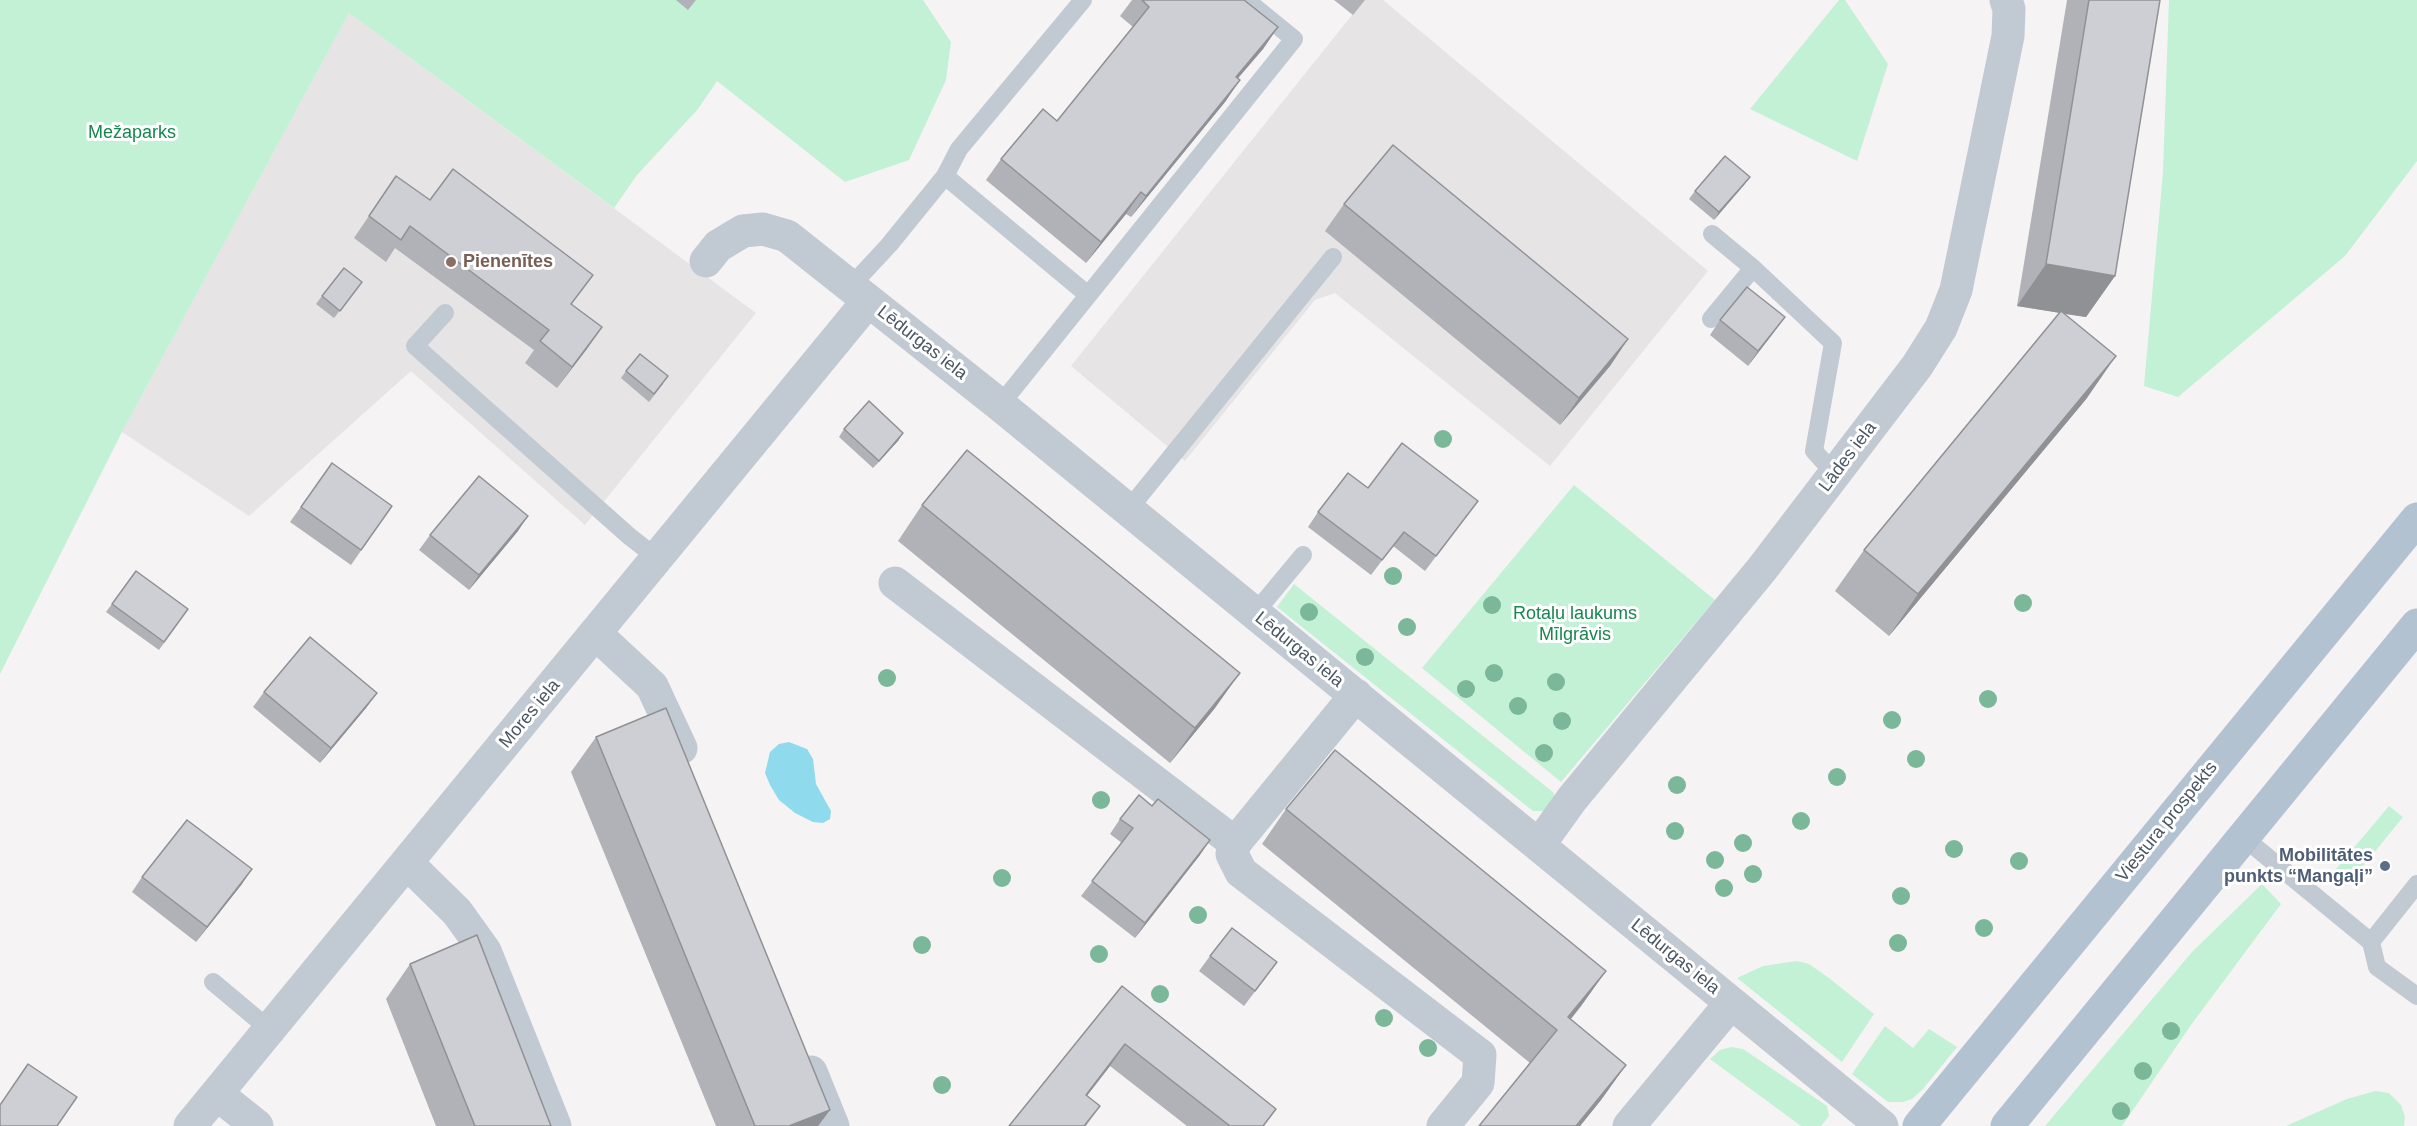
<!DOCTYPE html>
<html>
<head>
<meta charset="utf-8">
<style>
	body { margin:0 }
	canvas { display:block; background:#f5f3f3 }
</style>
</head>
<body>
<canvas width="2417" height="1126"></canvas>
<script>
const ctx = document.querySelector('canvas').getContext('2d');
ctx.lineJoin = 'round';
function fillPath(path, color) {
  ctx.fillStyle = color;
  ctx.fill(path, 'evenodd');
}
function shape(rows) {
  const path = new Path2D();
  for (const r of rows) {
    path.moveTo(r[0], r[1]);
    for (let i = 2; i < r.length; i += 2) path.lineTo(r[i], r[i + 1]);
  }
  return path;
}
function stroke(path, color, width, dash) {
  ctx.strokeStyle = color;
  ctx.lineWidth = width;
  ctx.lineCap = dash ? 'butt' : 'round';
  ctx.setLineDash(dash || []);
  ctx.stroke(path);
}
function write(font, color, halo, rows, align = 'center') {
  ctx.font = font + ' Arial,sans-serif';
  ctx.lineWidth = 6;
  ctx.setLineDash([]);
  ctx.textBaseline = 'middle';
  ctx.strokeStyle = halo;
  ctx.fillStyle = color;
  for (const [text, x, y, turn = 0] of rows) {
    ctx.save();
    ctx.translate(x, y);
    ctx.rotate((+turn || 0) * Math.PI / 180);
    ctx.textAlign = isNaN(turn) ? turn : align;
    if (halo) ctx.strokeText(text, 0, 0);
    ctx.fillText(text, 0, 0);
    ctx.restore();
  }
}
const education = shape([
	[1364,0,1383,0,1708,271,1550,466,1335,293,1315,300,1185,461,1071,366],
	[349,13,756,313,585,525,411,371,249,516,122,432]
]);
const green = shape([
	[0,0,923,0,951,42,946,80,909,160,845,182,717,81,698,109,637,175,614,208,349,13,122,432,0,674],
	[1839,0,1845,0,1888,64,1857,161,1750,109],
	[2169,0,2417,0,2417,161,2345,256,2178,397,2144,386,2163,172],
	[1574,485,1715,600,1561,782,1422,668],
	[1294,584,1554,793,1554,803,1547,811,1533,811,1277,607],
	[2389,806,2403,817,2347,886,2331,875],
	[2262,884,2281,904,2191,1025,2122,1126,2045,1126,2192,952],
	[1797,961,1809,964,1829,978,1874,1014,1842,1062,1737,978,1763,966],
	[1885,1026,1913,1048,1929,1029,1957,1047,1923,1089,1912,1099,1903,1102,1888,1102,1852,1074],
	[1731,1047,1743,1049,1827,1106,1829,1116,1821,1126,1801,1126,1710,1059,1720,1050],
	[2375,1091,2389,1093,2401,1105,2405,1117,2404,1126,2286,1126,2347,1099]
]);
const water = shape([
	[789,742,807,749,813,759,816,784,831,811,830,819,823,823,813,822,795,813,779,800,770,785,765,773,770,752,779,744]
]);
const lane = shape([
	[1083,0,959,149,945,176,1088,295],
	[1712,234,1753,268,1833,343,1814,451,1835,474],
	[850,287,889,245,945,176],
	[445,313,415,346,629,536,657,558],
	[1711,319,1753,268],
	[1000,405,1294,39,1246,0],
	[1128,510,1333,257],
	[1254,614,1303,555],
	[2243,837,2371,942,2377,967,2417,996],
	[2371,942,2417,884],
	[213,982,269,1029]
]);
const street = shape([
	[706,261,718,246,743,231,763,229,787,236,1000,405,1882,1126],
	[895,583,1235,843],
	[596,634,652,686,681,748],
	[1356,695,1235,843,1232,854,1241,872,1480,1055,1478,1083,1443,1126],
	[1539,845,1572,799,1762,569,1917,366,1941,328,1956,290,2008,36,2009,9,2006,0],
	[407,863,457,912,485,951,555,1126],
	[811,1072,833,1126],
	[217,1094,257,1126],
	[190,1126,868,301],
	[1629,1126,1731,1003]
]);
const primary = shape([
	[1919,1126,2417,519],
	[2007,1126,2417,625]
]);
const trees = [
	[1443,439],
	[1393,576],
	[2023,603],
	[1492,605],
	[1309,612],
	[1407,627],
	[1365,657],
	[1494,673],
	[887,678],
	[1556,682],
	[1466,689],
	[1988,699],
	[1518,706],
	[1892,720],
	[1562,721],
	[1544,753],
	[1916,759],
	[1837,777],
	[1677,785],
	[1101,800],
	[1801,821],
	[1675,831],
	[1743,843],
	[1954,849],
	[1715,860],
	[2019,861],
	[1753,874],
	[1002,878],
	[1724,888],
	[1901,896],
	[1198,915],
	[1984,928],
	[1898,943],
	[922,945],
	[1099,954],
	[1160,994],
	[1384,1018],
	[2171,1031],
	[1428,1048],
	[2143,1071],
	[942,1085],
	[2121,1111]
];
const wall = shape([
	[676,0,696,0,688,10],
	[1132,0,1244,0,1278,27,1263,49,1238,78,1240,80,1225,102,1131,217,1126,214,1086,263,986,180,1001,159,1057,121,1133,27,1120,16],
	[1334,0,1365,0,1353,15],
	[2067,0,2160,0,2115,276,2086,317,2064,314,2087,398,1889,636,1835,591,1864,550,2060,313,2017,306],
	[396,176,602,327,557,388,525,363,534,350,395,248,386,262,354,238],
	[1750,177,1744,185,1714,220,1689,199,1695,191],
	[1344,204,1628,339,1610,366,1560,425,1325,231],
	[362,282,334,318,316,304,322,296],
	[1720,320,1774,332,1748,366,1710,335],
	[626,371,663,384,649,402,621,378],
	[844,429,903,433,898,441,873,468,839,437],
	[332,463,392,506,351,565,290,522],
	[1368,488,1467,515,1425,571,1393,546,1371,575,1308,527,1318,512],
	[922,505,1215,708,1170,763,898,541],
	[518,531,469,590,419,550,430,535],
	[136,571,188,609,159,650,106,612],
	[264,692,377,693,366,708,320,763,253,707],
	[596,737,830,1110,818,1126,716,1126,571,772],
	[1286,809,1606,971,1581,1006,1571,1019,1626,1065,1601,1100,1580,1126,1479,1126,1530,1063,1262,844],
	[1120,819,1200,855,1135,938,1081,896,1122,843,1110,834],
	[142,877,242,884,196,942,132,892],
	[1210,956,1266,977,1244,1006,1199,971],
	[410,964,551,1126,436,1126,386,999],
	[1122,986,1276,1109,1264,1126,1187,1126,1110,1066,1087,1096,1100,1106,1086,1126,1009,1126]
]);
const shadedWall = shape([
	[1278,27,1263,49,1221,98,1236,77],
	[1240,80,1225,102,1131,217,1146,196],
	[1750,177,1744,185,1714,220,1719,212],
	[1141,192,1126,214,1086,263,1101,242],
	[2046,264,2115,276,2086,317,2017,306],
	[1785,317,1774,332,1748,366,1758,351],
	[602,327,587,349,557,388,572,367],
	[1628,339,1610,366,1560,425,1579,398],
	[2116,356,2087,398,1889,636,1918,594],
	[903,433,898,441,873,468],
	[528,516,518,531,469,590,479,575],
	[1240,673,1215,708,1170,763,1195,728],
	[377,693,366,708,320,763,331,748],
	[1210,840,1200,855,1135,938,1145,923],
	[252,869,242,884,196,942,207,927],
	[1606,971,1581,1006,1544,1052,1568,1017],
	[1125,1044,1110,1066,1071,1116,1086,1095],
	[1626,1065,1601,1100,1580,1126,1576,1126],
	[830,1110,818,1126,789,1126]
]);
const building = shape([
	[1142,0,1244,0,1278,27,1236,77,1240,80,1146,196,1141,192,1101,242,1001,159,1043,109,1057,121,1149,7,1142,0],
	[2089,0,2160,0,2115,276,2046,264,2089,0],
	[1393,145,1628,339,1579,398,1344,204,1393,145],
	[1725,156,1750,177,1719,212,1695,191,1725,156],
	[453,169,593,275,571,304,602,327,572,367,540,341,549,330,410,226,401,240,369,216,396,176,430,200,453,169],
	[344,268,362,282,340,311,322,296,344,268],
	[1747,287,1785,317,1758,351,1720,320,1747,287],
	[2061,311,2116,356,1918,594,1864,550,2061,311],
	[640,354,668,376,654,394,626,371,640,354],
	[869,401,903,433,879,461,844,429,869,401],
	[1402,443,1478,501,1436,556,1404,532,1382,560,1318,512,1348,473,1368,488,1402,443],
	[967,450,1240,673,1195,728,922,505,967,450],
	[332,463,392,506,361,550,301,507,332,463],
	[479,476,528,516,479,575,430,535,479,476],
	[136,571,188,609,164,642,112,604,136,571],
	[310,637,377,693,331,748,264,692,310,637],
	[666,708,830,1110,789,1126,755,1126,596,737,666,708],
	[1335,750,1606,971,1568,1017,1626,1065,1576,1126,1479,1126,1557,1030,1286,809,1335,750],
	[1139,795,1152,806,1158,799,1210,840,1145,923,1092,881,1133,828,1120,819,1139,795],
	[187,820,252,869,207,927,142,877,187,820],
	[1232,928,1277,962,1255,991,1210,956,1232,928],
	[477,935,551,1126,475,1126,410,964,477,935],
	[1122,986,1276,1109,1263,1126,1230,1126,1125,1044,1086,1095,1100,1106,1084,1126,1009,1126,1122,986],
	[28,1064,77,1097,57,1126,0,1126,0,1105,28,1064]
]);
const markers = [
	[451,262,6,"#8d6e63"],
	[2385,866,6,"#5c6f8a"]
];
const parkNames = [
	["Mežaparks",132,133],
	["Rotaļu laukums",1575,614],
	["Mīlgrāvis",1575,635]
];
const educationNames = [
	["Pienenītes",463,262]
];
const streetNames = [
	["Lēdurgas iela",922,343,38],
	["Lādes iela",1848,457,-53],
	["Lēdurgas iela",1299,650,39],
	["Mores iela",530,714,-50],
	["Viestura prospekts",2167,822,-51],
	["Lēdurgas iela",1675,957,39]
];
const serviceNames = [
	["Mobilitātes",2373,856],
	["punkts “Mangaļi”",2373,877]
];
fillPath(education, '#e6e4e5');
fillPath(green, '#c3f1d5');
fillPath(water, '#90daee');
stroke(lane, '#c1cad2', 18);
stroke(street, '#c1cad2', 33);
stroke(primary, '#b3c2d1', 33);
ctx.fillStyle = '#7bb799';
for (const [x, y] of trees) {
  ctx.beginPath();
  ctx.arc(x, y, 9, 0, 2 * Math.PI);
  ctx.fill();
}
fillPath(wall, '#b0b2b7');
fillPath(shadedWall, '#909195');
fillPath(building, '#cdcfd5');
stroke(building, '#909195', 1.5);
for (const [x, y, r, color] of markers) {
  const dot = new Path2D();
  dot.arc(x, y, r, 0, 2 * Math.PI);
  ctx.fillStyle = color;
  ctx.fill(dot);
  stroke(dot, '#fff', 2);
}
write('18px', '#17864f', '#fff', parkNames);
write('bold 18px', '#785e54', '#fff', educationNames, 'left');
write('18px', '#4a5661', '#fff', streetNames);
write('bold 18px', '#4e5e75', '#fff', serviceNames, 'right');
</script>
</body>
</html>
